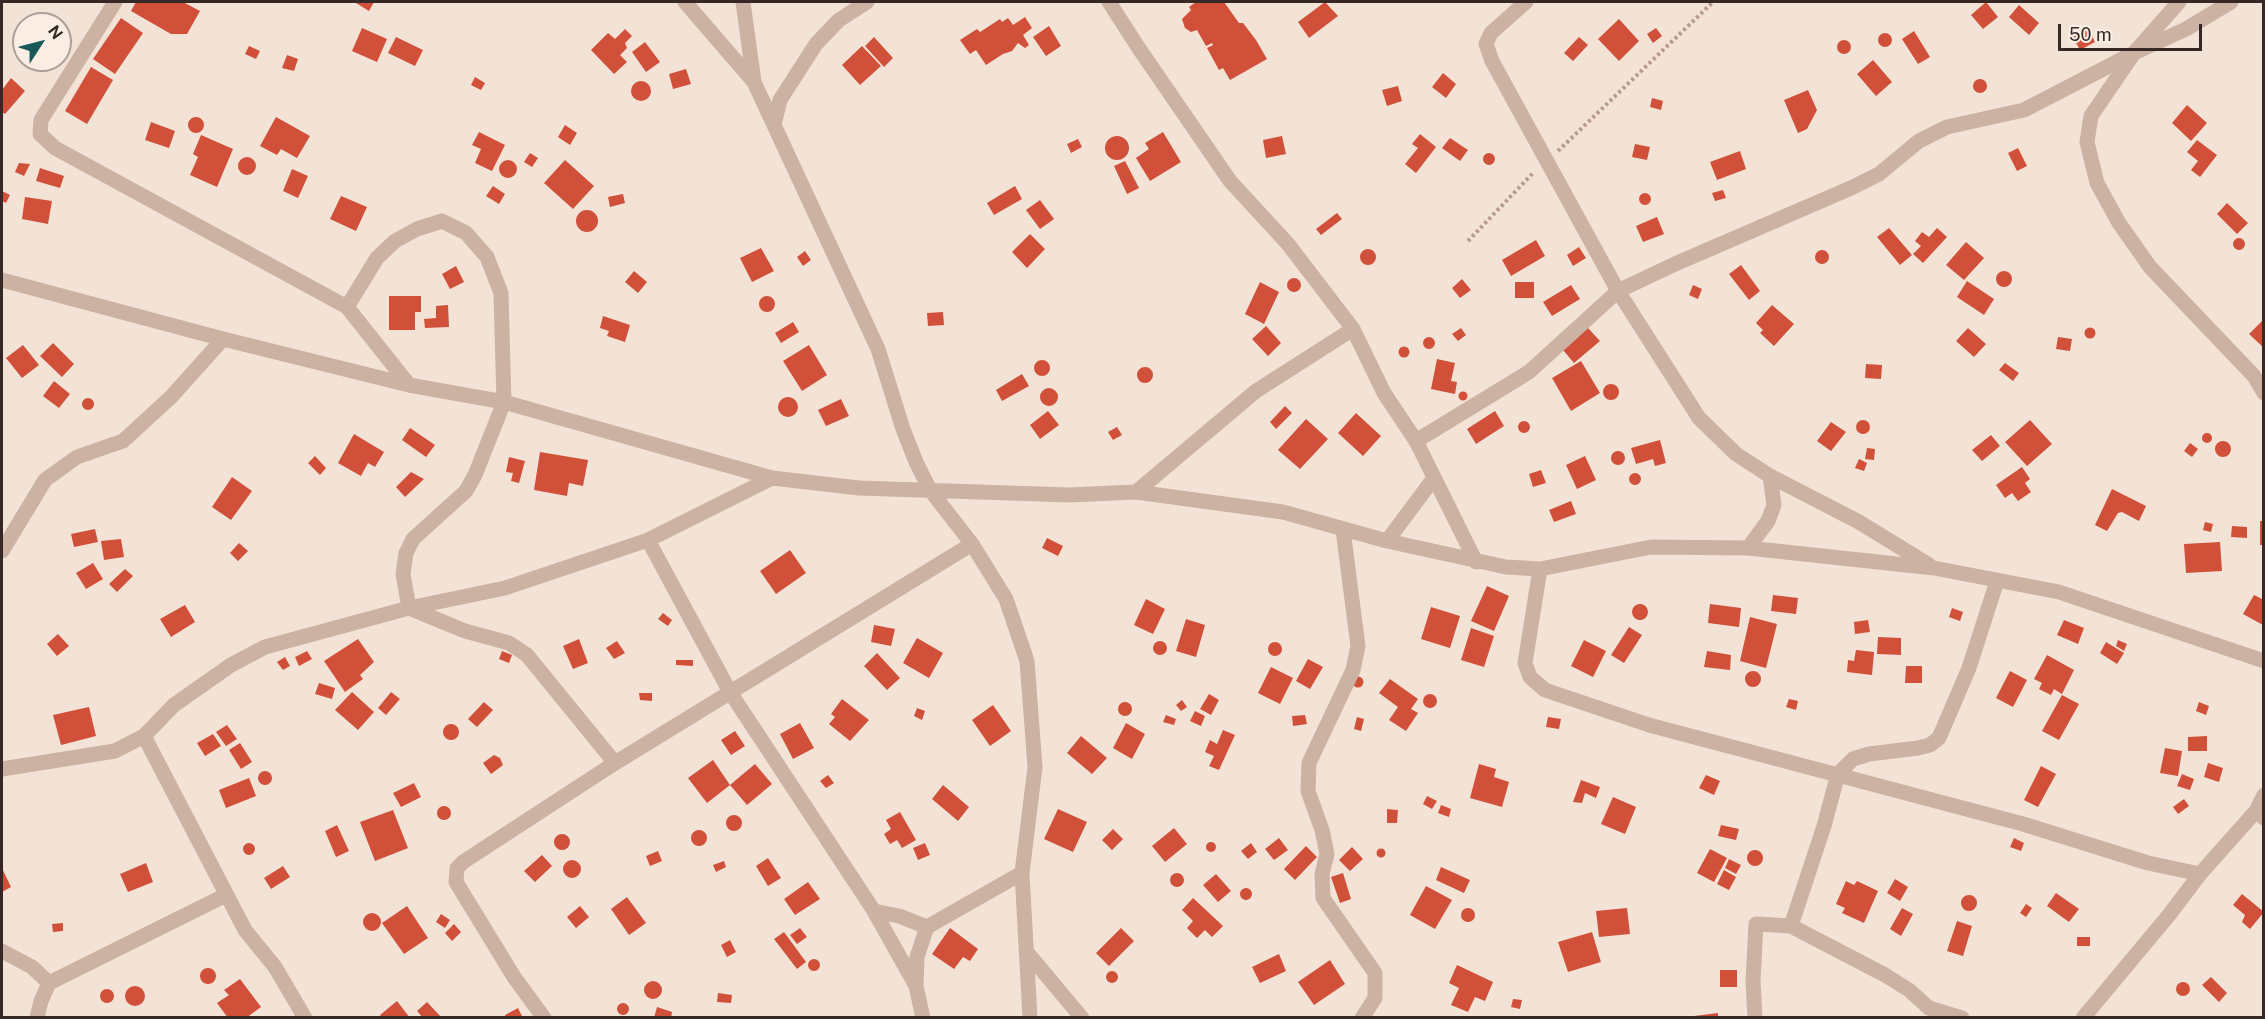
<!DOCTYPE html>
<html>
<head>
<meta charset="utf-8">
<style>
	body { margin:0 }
	#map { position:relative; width:2265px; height:1019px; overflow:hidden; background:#f3e3d7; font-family:"Public Sans",sans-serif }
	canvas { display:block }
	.frame { position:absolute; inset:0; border:3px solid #362925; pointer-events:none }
	.north { position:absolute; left:12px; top:12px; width:60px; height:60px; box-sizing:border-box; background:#faeee4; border:2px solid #ac9f98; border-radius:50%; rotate:54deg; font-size:16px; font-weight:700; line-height:24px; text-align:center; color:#362925 }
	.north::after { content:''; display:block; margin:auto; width:21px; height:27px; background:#185a59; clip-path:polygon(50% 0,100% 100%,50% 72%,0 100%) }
	.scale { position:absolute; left:2058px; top:24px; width:144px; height:27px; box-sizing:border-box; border:3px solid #362925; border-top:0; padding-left:8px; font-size:18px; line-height:21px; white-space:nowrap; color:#362925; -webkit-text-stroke:4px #faeee4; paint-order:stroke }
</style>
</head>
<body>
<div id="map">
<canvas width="2265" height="1019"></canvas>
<div class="frame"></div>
<div class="north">N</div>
<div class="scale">50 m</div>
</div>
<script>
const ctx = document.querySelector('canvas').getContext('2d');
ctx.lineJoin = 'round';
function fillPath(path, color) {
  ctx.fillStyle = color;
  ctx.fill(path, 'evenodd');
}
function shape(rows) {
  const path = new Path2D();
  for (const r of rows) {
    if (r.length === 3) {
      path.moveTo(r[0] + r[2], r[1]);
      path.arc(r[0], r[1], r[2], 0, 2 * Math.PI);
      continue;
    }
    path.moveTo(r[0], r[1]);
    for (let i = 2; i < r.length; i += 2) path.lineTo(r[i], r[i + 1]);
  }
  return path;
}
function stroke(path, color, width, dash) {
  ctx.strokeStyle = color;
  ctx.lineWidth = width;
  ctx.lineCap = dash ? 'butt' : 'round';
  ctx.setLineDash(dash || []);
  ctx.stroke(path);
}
const building = shape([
	[136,2,183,2,200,11,187,34,171,34,131,11],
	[357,2,374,2,369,11,356,3],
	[1196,2,1224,2,1239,23,1243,23,1256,40,1267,59,1230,80,1223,68,1219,70,1207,48,1213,45,1212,43,1206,46,1197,30,1191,32,1185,28,1182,19,1191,10,1189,7],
	[1325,2,1338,16,1309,38,1298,22],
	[1986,2,1998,17,1983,29,1971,15],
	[2019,5,2039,23,2029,35,2009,17],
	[1025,17,1032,28,1023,35,1029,45,1025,48,1018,43,1012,51,1003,54,986,65,976,50,970,54,960,40,977,29,980,32,1000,19,1002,22,1008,18,1013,25],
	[121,18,143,33,115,74,93,59],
	[1619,19,1639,41,1619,61,1598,39],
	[1049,26,1061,46,1046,56,1033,37],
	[362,28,387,39,377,62,352,51],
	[1656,28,1662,36,1653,43,1647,34],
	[625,29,632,36,625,43,627,48,620,55,627,62,614,74,591,50,608,33,615,39],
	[2088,29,2095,42,2080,50,2073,37],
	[1914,31,1930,57,1918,64,1902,39],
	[1885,40,7],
	[396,37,423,50,415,66,388,53],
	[874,37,893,58,884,67,865,46],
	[1579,37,1588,45,1573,61,1564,53],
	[1844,47,7],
	[645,42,660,62,646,72,632,52],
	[249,46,260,51,256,59,245,54],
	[862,46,881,66,860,85,842,65],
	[287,55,298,59,294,71,282,68],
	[1873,60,1892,82,1876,96,1857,74],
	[91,67,113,80,87,124,65,111],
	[686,69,691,84,673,89,669,74],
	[1443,73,1456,84,1446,98,1432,87],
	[475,77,485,83,481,90,471,85],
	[11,78,25,91,5,114,2,112,2,90],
	[1980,86,7],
	[641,91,10],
	[1398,86,1402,101,1387,106,1382,90],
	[1808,90,1817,110,1807,129,1798,133,1784,100],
	[1652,98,1663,101,1661,110,1650,107],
	[2187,105,2207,123,2191,141,2172,123],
	[276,117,310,136,297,158,281,149,277,155,260,146],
	[196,125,8],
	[151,122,175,131,169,148,145,140],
	[565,125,577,133,570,145,558,137],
	[479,132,505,145,492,171,475,163,481,149,472,145],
	[1163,132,1181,162,1150,181,1136,158,1149,149,1145,143],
	[1420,134,1436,147,1416,173,1405,164,1418,148,1412,144],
	[201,135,233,149,217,187,190,175,198,157,193,154],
	[1282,136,1286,154,1266,158,1263,140],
	[1117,148,12],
	[1450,138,1468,150,1460,161,1442,148],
	[1078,139,1082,147,1071,153,1067,144],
	[2197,140,2217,155,2200,177,2191,170,2198,161,2187,152],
	[1635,144,1650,147,1647,160,1632,157],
	[2018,148,2027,166,2017,171,2008,153],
	[1740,151,1746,169,1717,180,1710,162],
	[530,153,538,158,532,167,524,162],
	[1489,159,6],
	[247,166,9],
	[508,169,9],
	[565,160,594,186,573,209,544,183],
	[1125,161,1139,188,1127,194,1114,166],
	[19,163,30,164,24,176,15,172],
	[40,168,64,176,60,188,36,181],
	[292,169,308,176,298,198,283,191],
	[493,186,505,194,499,204,486,196],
	[1015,186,1022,199,994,215,987,203],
	[1723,190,1726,198,1715,201,1712,193],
	[2,191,10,195,6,203,2,201],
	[1645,199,6],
	[623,194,625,203,610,207,608,197],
	[341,196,367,207,356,231,330,219],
	[25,197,52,201,48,224,22,219],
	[1040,200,1054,219,1040,229,1026,210],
	[2227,203,2248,223,2237,234,2217,214],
	[587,221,11],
	[1337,213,1342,219,1321,235,1316,229],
	[1657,217,1664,234,1643,242,1636,226],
	[1889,228,1912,255,1900,265,1877,237],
	[1937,228,1947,237,1923,263,1913,254,1921,246,1915,241,1922,232,1929,237],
	[1030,234,1045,249,1027,268,1012,252],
	[2239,244,6],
	[1536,240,1545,256,1511,276,1502,260],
	[1966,242,1984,258,1964,280,1946,265],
	[1579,247,1586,258,1573,266,1567,255],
	[761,248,774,271,752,282,740,258],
	[1368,257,8],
	[1822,257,7],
	[805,251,811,260,803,266,797,257],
	[1741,265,1760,291,1749,300,1729,274],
	[456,266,464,282,450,289,442,274],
	[634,271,647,282,638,293,625,282],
	[2004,279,8],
	[1294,285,7],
	[1462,279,1471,290,1460,298,1452,288],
	[1967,281,1994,299,1984,315,1957,297],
	[1260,282,1279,292,1264,324,1245,314],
	[1515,282,1534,282,1534,298,1515,298],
	[1571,285,1580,299,1552,316,1543,302],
	[1693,285,1702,289,1698,299,1689,295],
	[767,304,8],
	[389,296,421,296,421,312,415,312,415,330,389,330],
	[448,305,449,327,425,328,424,319,436,318,436,306],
	[1772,305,1794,324,1774,346,1760,333,1763,330,1756,323],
	[943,312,944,325,928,326,927,313],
	[603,316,630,325,625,342,607,336,609,331,600,328],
	[2264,319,2264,348,2249,334],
	[793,322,799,332,781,343,775,333],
	[1266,326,1281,343,1268,356,1252,339],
	[2090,333,5.5],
	[1461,328,1466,335,1458,341,1452,334],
	[1588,328,1600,341,1574,363,1563,350],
	[1968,328,1986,344,1974,357,1956,341],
	[1429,343,6],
	[2058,337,2072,339,2070,351,2056,349],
	[53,343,74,364,62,377,40,356],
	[23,345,39,365,22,378,6,358],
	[809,345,827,375,802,391,783,361],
	[1404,352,5.5],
	[1437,359,1455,363,1451,381,1457,382,1455,394,1431,389],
	[1042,368,8],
	[1581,361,1600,393,1571,411,1552,378],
	[2005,363,2019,373,2013,381,1999,370],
	[1866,364,1882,365,1881,379,1865,378],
	[1145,375,8],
	[1022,374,1029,386,1002,401,996,390],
	[54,381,70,394,59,408,43,396],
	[1611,392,8],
	[1049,397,9],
	[1463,396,4.5],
	[788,407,10],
	[88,404,6],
	[841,399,849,416,826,426,818,410],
	[1285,406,1292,413,1276,429,1270,422],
	[1048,411,1059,425,1040,439,1030,425],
	[1495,411,1504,426,1476,444,1467,429],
	[1356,413,1381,436,1363,456,1338,433],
	[1306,419,1328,439,1300,469,1278,450],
	[1863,427,7],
	[2030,420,2052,444,2027,466,2005,442],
	[1524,427,6],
	[1831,422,1846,432,1831,451,1817,441],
	[1117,427,1122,435,1113,440,1108,432],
	[410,428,435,445,426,457,402,440],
	[2207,438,5],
	[354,434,384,452,375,467,368,463,361,476,338,463],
	[1991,435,2000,446,1982,461,1972,450],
	[1660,440,1666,463,1655,466,1653,459,1636,464,1631,448],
	[2223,449,8],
	[2190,443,2198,449,2192,457,2184,451],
	[1867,448,1875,449,1874,460,1865,459],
	[1618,458,7],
	[540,452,588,460,583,486,569,483,567,496,534,490],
	[315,456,326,468,320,475,308,463],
	[1585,456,1596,480,1577,489,1566,465],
	[509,457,525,461,519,483,511,481,513,473,506,472],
	[1859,459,1867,463,1864,471,1855,468],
	[2022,467,2030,479,2025,483,2031,492,2018,501,2012,493,2005,498,1996,485],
	[1541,470,1546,483,1533,487,1529,474],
	[411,472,424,479,405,497,396,487],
	[1635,479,6],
	[232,477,252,491,231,520,212,507],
	[2112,489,2146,506,2139,521,2122,512,2118,513,2107,531,2095,525],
	[1571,501,1576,514,1554,522,1549,510],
	[2260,521,2264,521,2264,545,2260,545],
	[2205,522,2213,524,2211,532,2203,530],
	[2232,526,2247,527,2247,538,2231,537],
	[95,529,98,542,74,547,71,534],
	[1047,538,1063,546,1058,556,1042,548],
	[121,539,124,557,104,560,101,541],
	[2220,542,2222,571,2186,573,2184,544],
	[239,543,248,551,238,561,230,553],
	[790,550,806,573,776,594,760,571],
	[93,563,103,579,86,589,76,573],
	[125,569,133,576,117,592,109,584],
	[1487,586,1509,596,1494,631,1471,621],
	[1773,595,1798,598,1796,614,1771,611],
	[2254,595,2264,600,2263,625,2243,614],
	[1146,599,1165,609,1153,634,1134,625],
	[1710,604,1741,608,1739,627,1708,623],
	[1640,612,8],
	[185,605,195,622,171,637,160,619],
	[1431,607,1460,616,1450,648,1421,639],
	[1952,608,1963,612,1960,621,1949,617],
	[663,613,672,620,668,626,658,619],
	[1750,617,1777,624,1766,668,1740,661],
	[1186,619,1205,625,1196,657,1176,651],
	[1868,620,1870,632,1855,634,1854,622],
	[2064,620,2084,628,2078,644,2057,635],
	[874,625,895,629,891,646,871,642],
	[1629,627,1642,635,1624,663,1611,655],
	[1471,628,1494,636,1484,667,1461,660],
	[58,634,69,646,57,656,47,644],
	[1878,637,1901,638,1901,655,1877,654],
	[917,638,943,653,929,678,903,663],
	[358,639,374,662,360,675,363,679,345,692,324,661],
	[579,639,588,663,573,669,563,646],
	[1584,640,1606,651,1593,677,1571,666],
	[2118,640,2127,644,2124,651,2116,646],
	[617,641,625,653,614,659,606,648],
	[1160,648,7],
	[2106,642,2124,653,2117,664,2100,653],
	[1275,649,7],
	[1856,650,1874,652,1872,675,1847,672,1848,660,1854,661],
	[307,651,312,659,299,666,295,657],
	[502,651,512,655,509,663,499,659],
	[1707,651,1731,655,1730,670,1704,667],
	[877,653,900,678,887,690,864,666],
	[2047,655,2074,670,2062,694,2054,689,2051,695,2039,689,2042,683,2034,679],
	[285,657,290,666,283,670,277,662],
	[1308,659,1323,667,1310,689,1296,681],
	[676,660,693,660,693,666,676,665],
	[1906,666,1922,666,1922,683,1905,683],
	[1271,667,1293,678,1280,704,1258,693],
	[2010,671,2027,680,2013,707,1996,698],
	[1753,679,8],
	[1358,682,5.5],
	[1390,679,1418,699,1411,709,1418,713,1406,731,1389,720,1398,707,1379,693],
	[319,683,335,688,332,699,315,694],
	[352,692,374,712,358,730,335,710],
	[391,692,400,699,386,715,378,708],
	[639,693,652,693,652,701,640,700],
	[1209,694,1219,700,1211,715,1200,709],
	[1430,701,7],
	[2062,695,2079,704,2059,740,2042,731],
	[842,699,869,720,850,741,829,724,835,717,831,714],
	[1789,699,1798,701,1796,710,1786,707],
	[1182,700,1187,707,1181,711,1176,705],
	[1125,709,7],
	[484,702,493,710,477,727,468,719],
	[2199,702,2209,706,2206,715,2196,711],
	[993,705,1011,731,990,746,972,720],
	[89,707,96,736,61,745,53,715],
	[917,708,925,711,922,720,914,716],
	[1195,711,1205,716,1201,726,1190,721],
	[1166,715,1176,719,1174,725,1163,722],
	[1305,715,1307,724,1293,726,1292,716],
	[1357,717,1364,719,1361,731,1354,729],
	[1548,717,1561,719,1559,729,1546,727],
	[800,723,814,748,793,759,780,734],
	[1126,723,1145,734,1132,759,1113,748],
	[451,732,8],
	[227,725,237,739,226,746,216,732],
	[1223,730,1235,735,1219,770,1209,766,1214,756,1205,752,1210,740,1217,744],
	[735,731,745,746,731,755,721,740],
	[213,734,221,746,205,756,197,743],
	[1081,736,1107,758,1092,774,1067,753],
	[2207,736,2207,751,2188,751,2188,737],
	[240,743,252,762,241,769,229,750],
	[2165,748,2182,751,2178,776,2160,773],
	[494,755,500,758,503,765,491,774,483,763],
	[713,760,730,785,707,803,688,778],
	[2208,763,2223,768,2219,782,2204,777],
	[755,764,772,784,747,805,730,785],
	[1479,764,1496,769,1494,777,1509,782,1502,807,1470,798],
	[2041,766,2056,774,2038,807,2024,800],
	[265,778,7],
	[2182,774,2194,779,2190,790,2177,786],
	[828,775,834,783,826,788,820,781],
	[1706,775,1720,781,1714,795,1699,788],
	[249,778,256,796,226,808,219,790],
	[1581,780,1600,787,1596,798,1585,793,1582,803,1573,802],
	[414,783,421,797,401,807,393,793],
	[943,785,969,807,958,821,932,799],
	[1427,796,1437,801,1432,809,1423,804],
	[1613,797,1636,807,1625,834,1601,824],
	[2184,799,2189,806,2178,814,2173,807],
	[1441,805,1451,809,1449,817,1438,813],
	[444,813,7],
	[1058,809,1087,822,1073,852,1044,839],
	[1387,809,1398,810,1397,823,1387,823],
	[393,810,408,848,375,861,360,822],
	[900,812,916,840,902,848,897,840,890,844,884,834,891,829,886,820],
	[734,823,8],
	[337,825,349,851,336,857,325,831],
	[1721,825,1739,829,1736,840,1718,836],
	[1174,828,1187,844,1165,862,1152,846],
	[1113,829,1123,839,1112,850,1102,840],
	[699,838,8],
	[562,842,8],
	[1279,838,1288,850,1274,860,1265,849],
	[2014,838,2024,843,2021,851,2010,847],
	[1211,847,5],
	[249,849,6],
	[925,843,930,855,918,860,913,848],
	[1251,843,1257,852,1248,859,1241,851],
	[1306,846,1317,857,1295,880,1284,869],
	[1352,847,1363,859,1350,871,1339,860],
	[1381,853,4.5],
	[1710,849,1727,858,1714,882,1697,873],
	[1755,858,8],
	[658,851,662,861,650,866,646,856],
	[542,855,552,866,535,882,524,871],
	[768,858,781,878,768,886,756,866],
	[1729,859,1741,865,1736,874,1725,868],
	[572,869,9],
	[724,861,726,867,716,872,713,865],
	[146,863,153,882,128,892,120,874],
	[283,866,290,877,271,889,264,878],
	[1441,867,1470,880,1464,893,1436,880],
	[2,868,11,887,2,892],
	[1724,870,1736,877,1729,890,1717,884],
	[1177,880,7],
	[1343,873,1351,899,1340,903,1331,877],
	[1216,874,1231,891,1218,902,1203,885],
	[1895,879,1908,887,1900,901,1887,893],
	[1846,881,1854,885,1857,881,1878,891,1864,923,1842,913,1845,908,1836,904],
	[808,882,820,899,795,915,784,899],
	[1426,886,1452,900,1435,929,1410,915],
	[1246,894,6],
	[2056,893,2079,909,2069,922,2047,906],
	[2242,894,2264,912,2250,929,2242,922,2245,915,2233,905],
	[1969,903,8],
	[627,897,646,923,629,935,611,909],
	[1193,898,1223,926,1212,937,1205,930,1197,938,1187,928,1193,921,1182,910],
	[2026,904,2032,908,2026,917,2020,913],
	[407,906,428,938,404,954,382,923],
	[580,906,589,917,576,928,567,917],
	[1627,908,1630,934,1599,937,1596,911],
	[1902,908,1913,914,1901,936,1890,929],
	[1468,915,7],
	[372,922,9],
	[441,914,450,920,445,928,436,922],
	[1957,921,1972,926,1963,956,1947,951],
	[63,923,63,931,53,932,52,924],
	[454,924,461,932,452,941,445,933],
	[800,928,807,937,797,944,790,935],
	[950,928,978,949,970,961,963,957,954,969,932,954],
	[1121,928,1134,941,1109,966,1096,953],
	[784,932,806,962,797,969,774,939],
	[1592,932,1601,962,1568,972,1558,942],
	[2077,937,2090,937,2090,946,2077,946],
	[730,940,736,952,727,957,721,945],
	[1279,954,1286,971,1260,983,1252,967],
	[814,965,6],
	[1330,960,1345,984,1314,1005,1298,982],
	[1457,965,1493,982,1485,1001,1475,997,1468,1012,1451,1005,1459,988,1449,983],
	[208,976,8],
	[1720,970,1737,970,1737,987,1720,987],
	[1112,977,6],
	[2211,977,2227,993,2219,1002,2202,985],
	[240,979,261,1007,246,1018,228,1018,217,1003,229,995,224,990],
	[653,990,9],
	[2183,989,7],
	[135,996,10],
	[107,996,7],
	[718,993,732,995,731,1003,717,1002],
	[1513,999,1522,1000,1520,1009,1511,1007],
	[397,1001,410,1018,382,1018,380,1015],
	[427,1002,442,1018,423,1018,417,1011],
	[623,1009,6],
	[657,1007,672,1012,671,1018,654,1018],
	[518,1008,523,1018,506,1018,505,1015],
	[1718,1013,1718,1018,1694,1018,1694,1016]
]);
const path = shape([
	[1558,151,1713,2],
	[1468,241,1534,172]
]);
const minor = shape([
	[115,2,41,120,40,134,55,148,347,307],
	[685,2,754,82],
	[743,2,754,82,878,349,903,429,916,462,930,490,972,544,1006,599,1027,661,1035,767,1022,873,1030,1018],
	[1109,2,1138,47,1230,181,1288,244,1353,329,1384,393,1416,441,1476,562],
	[1526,2,1491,33,1486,44,1492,61,1618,291,1699,418,1736,454,1770,476,1859,522,1929,565],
	[2179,2,2134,53,2091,116,2087,142,2097,183,2119,223,2150,267,2254,376,2264,393],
	[774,125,780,100,816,44,839,20,867,2],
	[2,280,223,339,409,385,504,402,772,478,859,488,1069,495,1136,492,1283,512,1387,541,1506,567,1540,569,1651,547,1748,548,1934,568,2059,592,2264,661],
	[409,385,347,307,377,258,395,241,417,229,442,221,466,233,487,257,501,293,504,402,475,475,466,491,413,539,406,553,403,574,409,608,465,631,509,643,527,655,615,763],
	[1416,441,1529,372,1618,291,1675,264,1851,188,1879,174,1919,141,1947,127,2024,110,2134,53,2186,29,2231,2],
	[1136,492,1256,391,1353,329],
	[1343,530,1358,646,1353,670,1309,763,1308,791,1322,830,1327,854,1322,874,1323,898,1375,973,1375,998,1362,1018],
	[648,540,730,692,874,911,899,916,927,927,1022,873],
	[1387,541,1434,478],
	[1748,548,1768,521,1774,505,1770,476],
	[2,551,45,480,77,457,123,441,171,397,223,339],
	[1540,569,1525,663,1530,677,1545,690,1649,725,2023,824,2148,863,2200,874],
	[144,736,245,930,275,967,305,1018],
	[2,769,115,751,144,736,174,705,231,665,265,647,409,608,505,588,648,540,772,478],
	[2264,795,2256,811,2264,818],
	[874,911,915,984],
	[1791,926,1885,975,1909,990,1929,1008,1962,1018],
	[2,951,32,967,49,983,41,1001,37,1018],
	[1026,951,1082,1018],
	[49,983,226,895],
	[544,1018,514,977,456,882,457,868,463,862,615,763,972,544],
	[923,1018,916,986,917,957,927,927],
	[1755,1018,1753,981,1756,924,1791,926,1824,826,1838,774,1853,759,1869,754,1918,748,1930,745,1939,738,1969,668,1997,581],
	[2083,1018,2169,915,2200,874,2256,811]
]);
fillPath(building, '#d05039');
stroke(path, '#b89b8d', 4, [3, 3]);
stroke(minor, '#ccb2a3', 15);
</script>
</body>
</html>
